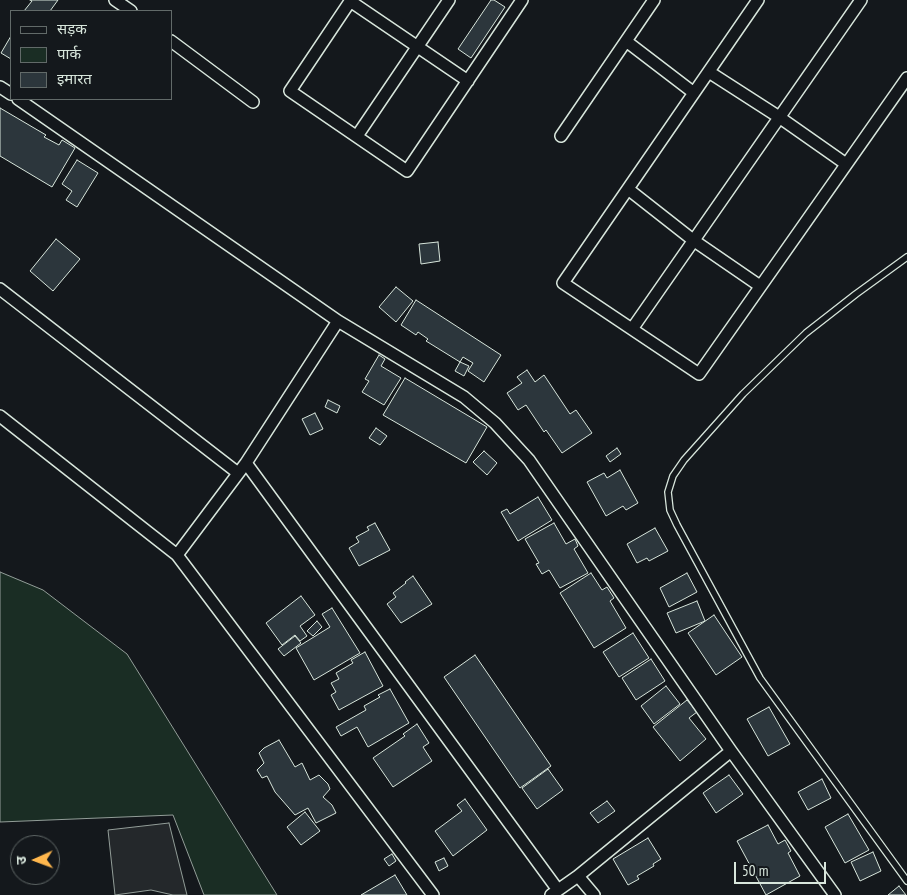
<!DOCTYPE html>
<html>
<head>
<meta charset="utf-8">
<style>
	body { margin:0 }
	#map { position:relative; width:907px; height:895px; overflow:hidden; background:#14181c; font-family:"PT Sans Narrow","Noto Sans Devanagari",sans-serif }
	canvas { display:block }
	.legend { position:absolute; left:10px; top:10px; width:162px; height:90px; box-sizing:border-box; background:#14181c; border:1px solid #626a69; margin:0; padding:6px 9px; list-style:none; font-size:15px; color:#d8e6dc }
	.legend li { display:flex; align-items:center; gap:10px; height:25px }
	.legend b { width:25px; border:1px solid #626a69 }
	.north { position:absolute; left:10px; top:835px; width:50px; height:50px; box-sizing:border-box; background:#14181c; border:1px solid #626a69; border-radius:50%; rotate:268deg; font-size:14px; font-weight:700; line-height:20px; text-align:center; color:#d8e6dc }
	.north::after { content:''; display:block; margin:auto; width:18px; height:22px; background:#ffb74d; clip-path:polygon(50% 0,100% 100%,50% 72%,0 100%) }
	.scale { position:absolute; left:734px; top:862px; width:92px; height:22px; box-sizing:border-box; border:2px solid #d8e6dc; border-top:0; padding-left:6px; font-size:15px; line-height:18px; white-space:nowrap; color:#d8e6dc; -webkit-text-stroke:4px #14181c; paint-order:stroke }
</style>
</head>
<body>
<div id="map">
<canvas width="907" height="895"></canvas>
<ul class="legend">
<li><b style="height:6px;background:#14181c"></b>सड़क</li>
<li><b style="height:14px;background:#1a2d24"></b>पार्क</li>
<li><b style="height:14px;background:#2c363c"></b>इमारत</li>
</ul>
<div class="north">उ</div>
<div class="scale">50 m</div>
</div>
<script>
const ctx = document.querySelector('canvas').getContext('2d');
ctx.lineJoin = 'round';
function fillPath(path, color) {
  ctx.fillStyle = color;
  ctx.fill(path, 'evenodd');
}
function shape(rows) {
  const path = new Path2D();
  for (const r of rows) {
    path.moveTo(r[0], r[1]);
    for (let i = 2; i < r.length; i += 2) path.lineTo(r[i], r[i + 1]);
  }
  return path;
}
function stroke(path, color, width, dash) {
  ctx.strokeStyle = color;
  ctx.lineWidth = width;
  ctx.lineCap = dash ? 'butt' : 'round';
  ctx.setLineDash(dash || []);
  ctx.stroke(path);
}
const green = shape([
	[0,572,43,590,127,654,277,895,204,895,173,815,0,822,0,572]
]);
const parking = shape([
	[169,823,187,895,173,895,151,890,115,895,108,830,169,823]
]);
const building = shape([
	[30,0,58,0,50,11,24,11,32,1,30,0],
	[491,0,494,0,505,7,471,58,458,49,491,0],
	[11,36,11,59,1,53,11,36],
	[0,108,46,135,44,137,59,145,62,140,75,148,52,187,0,156,0,108],
	[77,160,98,173,77,207,66,200,72,191,62,184,77,160],
	[56,239,80,259,53,291,30,271,56,239],
	[438,242,440,261,421,264,419,244,438,242],
	[396,287,413,301,396,322,379,307,396,287],
	[416,300,501,355,484,382,468,371,473,363,463,357,460,362,426,341,428,339,418,332,416,335,401,325,416,300],
	[379,355,385,359,381,366,401,378,384,405,362,392,369,381,365,379,379,355],
	[460,362,469,366,464,376,455,371,460,362],
	[527,370,535,382,544,375,570,414,576,410,592,433,562,453,546,430,544,432,526,405,518,410,507,393,522,383,517,377,527,370],
	[405,378,487,427,466,463,383,415,405,378],
	[328,400,340,406,337,413,325,407,328,400],
	[315,413,323,429,310,435,302,419,315,413],
	[376,428,387,436,380,445,369,438,376,428],
	[617,448,621,454,610,462,606,456,617,448],
	[484,451,497,463,487,475,473,462,484,451],
	[620,470,638,503,626,510,623,506,606,516,587,482,604,473,607,478,620,470],
	[538,497,552,520,518,541,501,512,507,509,510,514,538,497],
	[375,523,390,550,359,566,349,548,359,542,356,537,369,530,367,527,375,523],
	[554,523,566,544,575,539,578,546,574,549,588,573,560,588,549,570,542,574,536,564,539,563,525,539,554,523],
	[655,528,668,551,649,561,647,558,637,563,627,544,655,528],
	[591,573,602,590,607,587,614,598,610,601,626,628,594,648,560,593,591,573],
	[687,573,697,592,669,607,660,588,687,573],
	[413,576,432,604,401,623,387,604,396,597,393,593,406,583,405,582,413,576],
	[301,596,315,615,300,626,307,636,300,641,295,635,282,645,266,623,301,596],
	[697,601,705,621,676,633,667,613,697,601],
	[332,608,360,653,314,680,296,648,330,627,322,614,332,608],
	[714,615,742,657,716,675,688,633,714,615],
	[317,621,322,627,313,636,307,631,317,621],
	[633,633,649,658,619,677,603,652,633,633],
	[295,636,301,643,284,656,278,649,295,636],
	[365,652,383,686,339,710,331,695,336,692,331,683,339,679,336,673,353,663,351,660,365,652],
	[475,655,551,766,520,788,444,677,475,655],
	[651,659,665,681,636,700,622,678,651,659],
	[666,686,680,704,654,724,641,706,666,686],
	[390,689,409,723,368,747,357,727,341,736,336,727,366,710,364,706,380,697,378,695,390,689],
	[687,700,697,712,689,718,706,739,680,761,653,727,687,700],
	[769,707,790,744,768,756,747,719,769,707],
	[417,724,429,743,423,747,432,761,393,787,373,758,405,736,403,734,417,724],
	[279,740,295,767,302,763,310,780,319,775,328,784,330,789,323,797,332,805,336,813,316,823,308,808,295,815,275,792,267,776,262,778,257,770,264,763,259,753,264,748,279,740],
	[548,769,563,790,537,809,522,788,548,769],
	[729,775,743,794,716,813,703,793,729,775],
	[822,779,831,798,808,810,798,792,822,779],
	[465,799,487,830,453,856,435,831,462,811,457,805,465,799],
	[607,801,615,811,598,823,590,813,607,801],
	[305,812,320,831,301,845,287,827,305,812],
	[848,814,869,850,845,863,825,827,848,814],
	[768,825,778,844,785,840,791,851,788,853,800,876,766,895,737,841,768,825],
	[648,838,661,859,653,864,654,866,637,876,639,879,628,885,613,859,648,838],
	[873,852,881,871,860,881,851,862,873,852],
	[392,854,396,861,389,866,384,859,392,854],
	[444,858,448,866,439,871,435,862,444,858],
	[395,875,407,895,361,895,395,875],
	[899,886,906,895,888,895,899,886]
]);
const service = shape([
	[907,257,856,294,806,333,743,394,684,460,673,476,668,492,670,510,677,525,760,678,907,881]
]);
const minor = shape([
	[115,0,131,11],
	[351,0,290,91,407,171,522,0],
	[758,0,563,283,699,374,907,78],
	[350,1,468,81],
	[171,41,253,102],
	[626,41,694,93],
	[709,72,779,117,846,164],
	[0,87,11,94],
	[18,99,338,321],
	[357,136,449,0],
	[561,136,654,0],
	[628,189,693,240,760,286],
	[0,289,238,473],
	[632,329,861,0],
	[0,416,177,555],
	[246,463,338,321,464,397,495,423,529,460,731,751,835,895],
	[578,876,731,751],
	[433,895,177,555,246,463,558,890],
	[551,895,578,876,594,895]
]);
fillPath(green, '#1a2d24');
stroke(green, '#939e99', 1);
fillPath(parking, '#24282b');
stroke(parking, '#939e99', 1);
fillPath(building, '#2c363c');
stroke(building, '#d8e6dc', 1);
stroke(service, '#d8e6dc', 8);
stroke(minor, '#d8e6dc', 14);
stroke(service, '#14181c', 5.5);
stroke(minor, '#14181c', 11);
</script>
</body>
</html>
